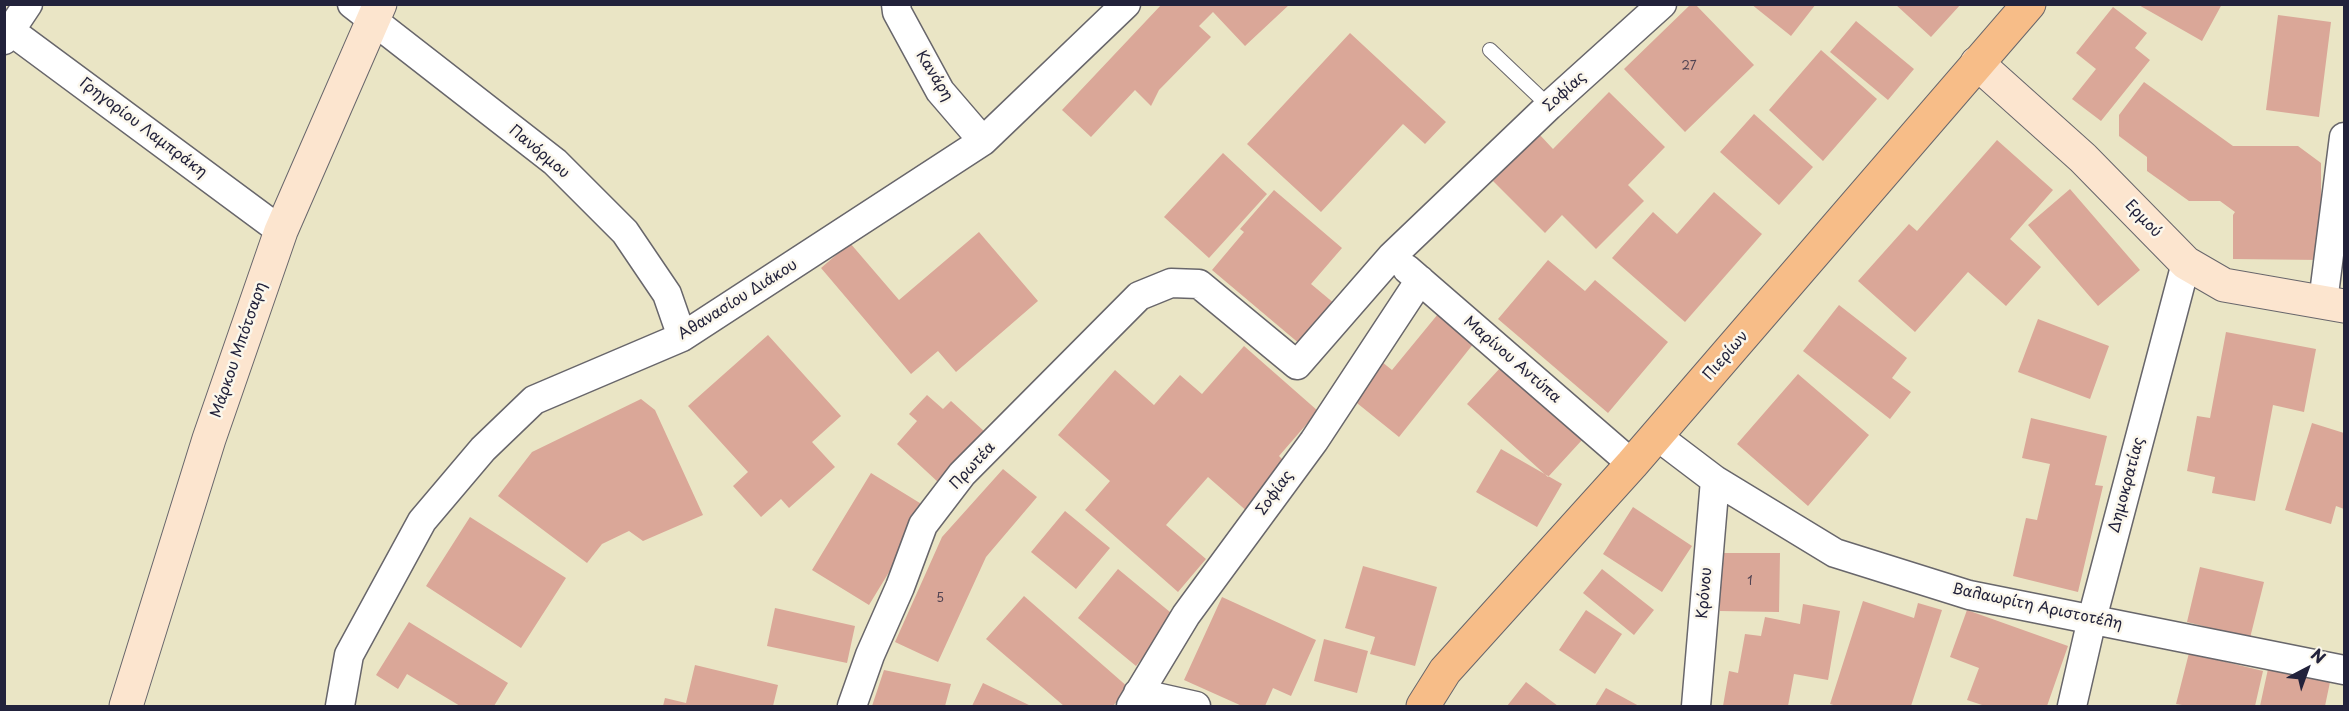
<!DOCTYPE html>
<html>
<head>
<meta charset="utf-8">
<style>
	body { margin:0 }
	#map { position:relative; width:2349px; height:711px; overflow:hidden; background:#eae5c5; font-family:"Playpen Sans",sans-serif }
	canvas { display:block }
	.frame { position:absolute; inset:0; border:6px solid #22223b; pointer-events:none }
	.north { position:absolute; left:2277px; top:639px; width:60px; height:60px; -webkit-text-stroke:4px #fbf7ec; paint-order:stroke; rotate:41deg; font-size:16px; font-weight:700; line-height:24px; text-align:center; color:#22223b }
	.north::after { content:''; display:block; margin:auto; width:21px; height:27px; background:#22223b; clip-path:polygon(50% 0,100% 100%,50% 72%,0 100%) }
</style>
</head>
<body>
<div id="map">
<canvas width="2349" height="711"></canvas>
<div class="frame"></div>
<div class="north">N</div>
</div>
<script>
const ctx = document.querySelector('canvas').getContext('2d');
ctx.lineJoin = 'round';
function fillPath(path, color) {
  ctx.fillStyle = color;
  ctx.fill(path, 'evenodd');
}
function shape(rows) {
  const path = new Path2D();
  for (const r of rows) {
    path.moveTo(r[0], r[1]);
    for (let i = 2; i < r.length; i += 2) path.lineTo(r[i], r[i + 1]);
  }
  return path;
}
function stroke(path, color, width, dash) {
  ctx.strokeStyle = color;
  ctx.lineWidth = width;
  ctx.lineCap = dash ? 'butt' : 'round';
  ctx.setLineDash(dash || []);
  ctx.stroke(path);
}
function write(font, color, halo, rows, align = 'center') {
  ctx.font = font + ' "Playpen Sans",sans-serif';
  ctx.lineWidth = 5;
  ctx.setLineDash([]);
  ctx.textBaseline = 'middle';
  ctx.strokeStyle = halo;
  ctx.fillStyle = color;
  for (const [text, x, y, turn = 0] of rows) {
    ctx.save();
    ctx.translate(x, y);
    ctx.rotate((+turn || 0) * Math.PI / 180);
    ctx.textAlign = isNaN(turn) ? turn : align;
    if (halo) ctx.strokeText(text, 0, 0);
    ctx.fillText(text, 0, 0);
    ctx.restore();
  }
}
const building = shape([
	[1162,4,1290,4,1245,46,1213,12,1199,26,1211,37,1159,90,1151,106,1135,90,1091,137,1062,110],
	[1691,4,1695,4,1754,65,1685,132,1624,69],
	[1751,4,1816,4,1791,36],
	[1895,4,1961,4,1931,37],
	[2137,4,2222,4,2202,41],
	[2113,7,2147,33,2135,48,2150,60,2101,121,2072,99,2096,69,2076,53],
	[2278,15,2331,22,2319,117,2266,110],
	[1856,21,1914,69,1888,100,1830,52],
	[1350,33,1446,122,1425,144,1403,124,1321,212,1247,144],
	[1821,50,1877,99,1823,161,1769,110],
	[2144,82,2233,146,2298,146,2321,163,2321,260,2233,259,2233,215,2235,212,2220,201,2189,201,2147,171,2147,157,2119,136,2119,115],
	[1609,92,1665,147,1628,185,1644,201,1596,249,1562,215,1545,233,1493,181,1539,134,1553,149],
	[1754,114,1813,167,1779,205,1720,152],
	[1997,140,2053,190,2010,239,2041,267,2006,306,1968,272,1915,332,1858,281,1909,224,1917,231],
	[1223,153,1267,194,1209,258,1164,217],
	[2070,189,2140,270,2098,306,2028,225],
	[1274,190,1342,248,1311,284,1335,304,1301,345,1212,270,1244,232,1240,229],
	[1714,192,1762,234,1685,322,1612,258,1653,212,1677,234],
	[979,232,1038,301,956,372,938,351,911,374,821,268,850,243,899,300],
	[1548,260,1585,291,1595,280,1668,342,1608,413,1498,319],
	[1839,305,1907,358,1892,378,1911,392,1890,419,1803,351],
	[1438,314,1474,343,1399,437,1352,399,1382,362,1392,370],
	[2038,319,2109,346,2090,399,2018,372],
	[2226,332,2316,349,2304,412,2273,405,2255,501,2212,493,2215,477,2187,471,2197,416,2210,418],
	[768,335,841,416,812,442,835,467,789,508,781,499,761,517,733,486,748,472,688,406],
	[1244,346,1318,411,1279,456,1289,466,1249,513,1208,477,1166,525,1206,559,1178,592,1085,510,1110,481,1058,435,1115,370,1154,405,1180,375,1202,394],
	[1501,367,1582,440,1548,477,1467,404],
	[1798,374,1869,435,1808,506,1737,444],
	[927,395,943,409,951,401,985,432,939,483,897,444,917,421,909,414],
	[641,399,655,410,703,515,643,541,629,531,602,544,587,563,498,496,532,452],
	[2031,418,2107,436,2095,485,2103,486,2078,592,2013,576,2026,518,2037,520,2050,464,2022,458],
	[2312,423,2344,433,2344,509,2336,506,2331,524,2285,510],
	[1501,449,1562,484,1537,527,1476,492],
	[1003,469,1037,497,986,557,938,662,895,642,942,537],
	[871,473,928,508,869,605,812,570],
	[1633,507,1692,546,1662,592,1603,554],
	[1065,511,1110,548,1076,589,1031,552],
	[470,517,566,578,521,648,426,586],
	[1720,553,1780,553,1779,612,1720,611],
	[1363,566,1437,587,1415,666,1370,654,1375,637,1345,628],
	[2200,567,2264,582,2250,638,2187,622],
	[1118,569,1176,617,1136,666,1078,618],
	[1602,569,1654,610,1634,635,1583,593],
	[1024,596,1129,688,1113,706,1064,706,986,639],
	[1222,597,1316,640,1291,696,1273,688,1265,706,1242,706,1184,680],
	[1863,601,1914,618,1918,603,1942,610,1911,706,1837,706,1830,704],
	[1803,604,1840,611,1828,680,1794,674,1788,706,1723,706,1729,671,1738,673,1745,634,1761,636,1765,617,1800,624],
	[775,608,855,626,847,663,767,646],
	[1586,610,1622,634,1595,674,1559,650],
	[1967,610,2068,646,2047,706,1985,706,1967,700,1979,668,1950,657],
	[409,622,508,683,494,706,460,706,407,674,398,689,376,675],
	[1324,639,1368,651,1357,693,1314,681],
	[2189,653,2263,671,2255,706,2188,706,2176,704],
	[695,665,778,685,773,706,663,706,665,698,686,703],
	[2268,669,2330,682,2325,706,2260,706],
	[884,670,951,684,945,706,872,706],
	[1526,682,1558,706,1507,706],
	[983,683,1031,706,972,706],
	[1606,688,1639,706,1595,706]
]);
const lane = shape([
	[1490,50,1549,106]
]);
const street = shape([
	[352,4,555,162,625,232,667,294,682,337],
	[896,4,897,12,940,91,983,141],
	[4,26,281,231],
	[4,40,28,4],
	[1407,269,1632,464],
	[2323,302,2344,137],
	[1657,436,1715,480,1835,553,1969,595,2344,670],
	[1138,693,1196,706],
	[340,706,349,655,422,521,483,449,534,400,682,337,983,141,1126,4],
	[852,706,870,655,900,587,923,525,962,474,1139,296,1171,283,1199,284,1297,365,1392,256,1549,106,1662,4],
	[1131,706,1186,615,1314,441,1420,280],
	[1696,706,1715,480],
	[2072,706,2092,619,2186,263]
]);
const secondary = shape([
	[1977,63,2083,158,2186,263,2224,285,2344,306],
	[126,706,209,439,281,231,380,4]
]);
const primary = shape([
	[1423,706,1445,671,1632,464,2029,4]
]);
const numberNames = [
	["27",1689,67],
	["1",1750,582],
	["5",940,599]
];
const streetNames = [
	["Κανάρη",934,76,58],
	["Σοφίας",1565,92,-42],
	["Γρηγορίου Λαμπράκη",143,128,37],
	["Πανόρμου",539,152,40],
	["Ερμού",2143,219,46],
	["Αθανασίου Διάκου",738,300,-32],
	["Μάρκου Μπότσαρη",239,350,-71],
	["Πιερίων",1726,356,-49],
	["Μαρίνου Αντύπα",1512,360,41],
	["Πρωτέα",973,466,-47],
	["Δημοκρατίας",2127,485,-75],
	["Σοφίας",1275,493,-54],
	["Κρόνου",1705,593,-85],
	["Βαλαωρίτη Αριστοτέλη",2037,607,12]
];
fillPath(building, '#daa798');
stroke(lane, '#68666b', 16);
stroke(street, '#68666b', 31);
stroke(secondary, '#68666b', 35);
stroke(primary, '#68666b', 35);
stroke(lane, '#fff', 14);
stroke(street, '#fff', 28);
stroke(secondary, '#fce5cf', 33);
stroke(primary, '#f7bd88', 33);
write('12px', '#504352', null, numberNames);
write('15px', '#22223b', '#fbf7ec', streetNames);
</script>
</body>
</html>
